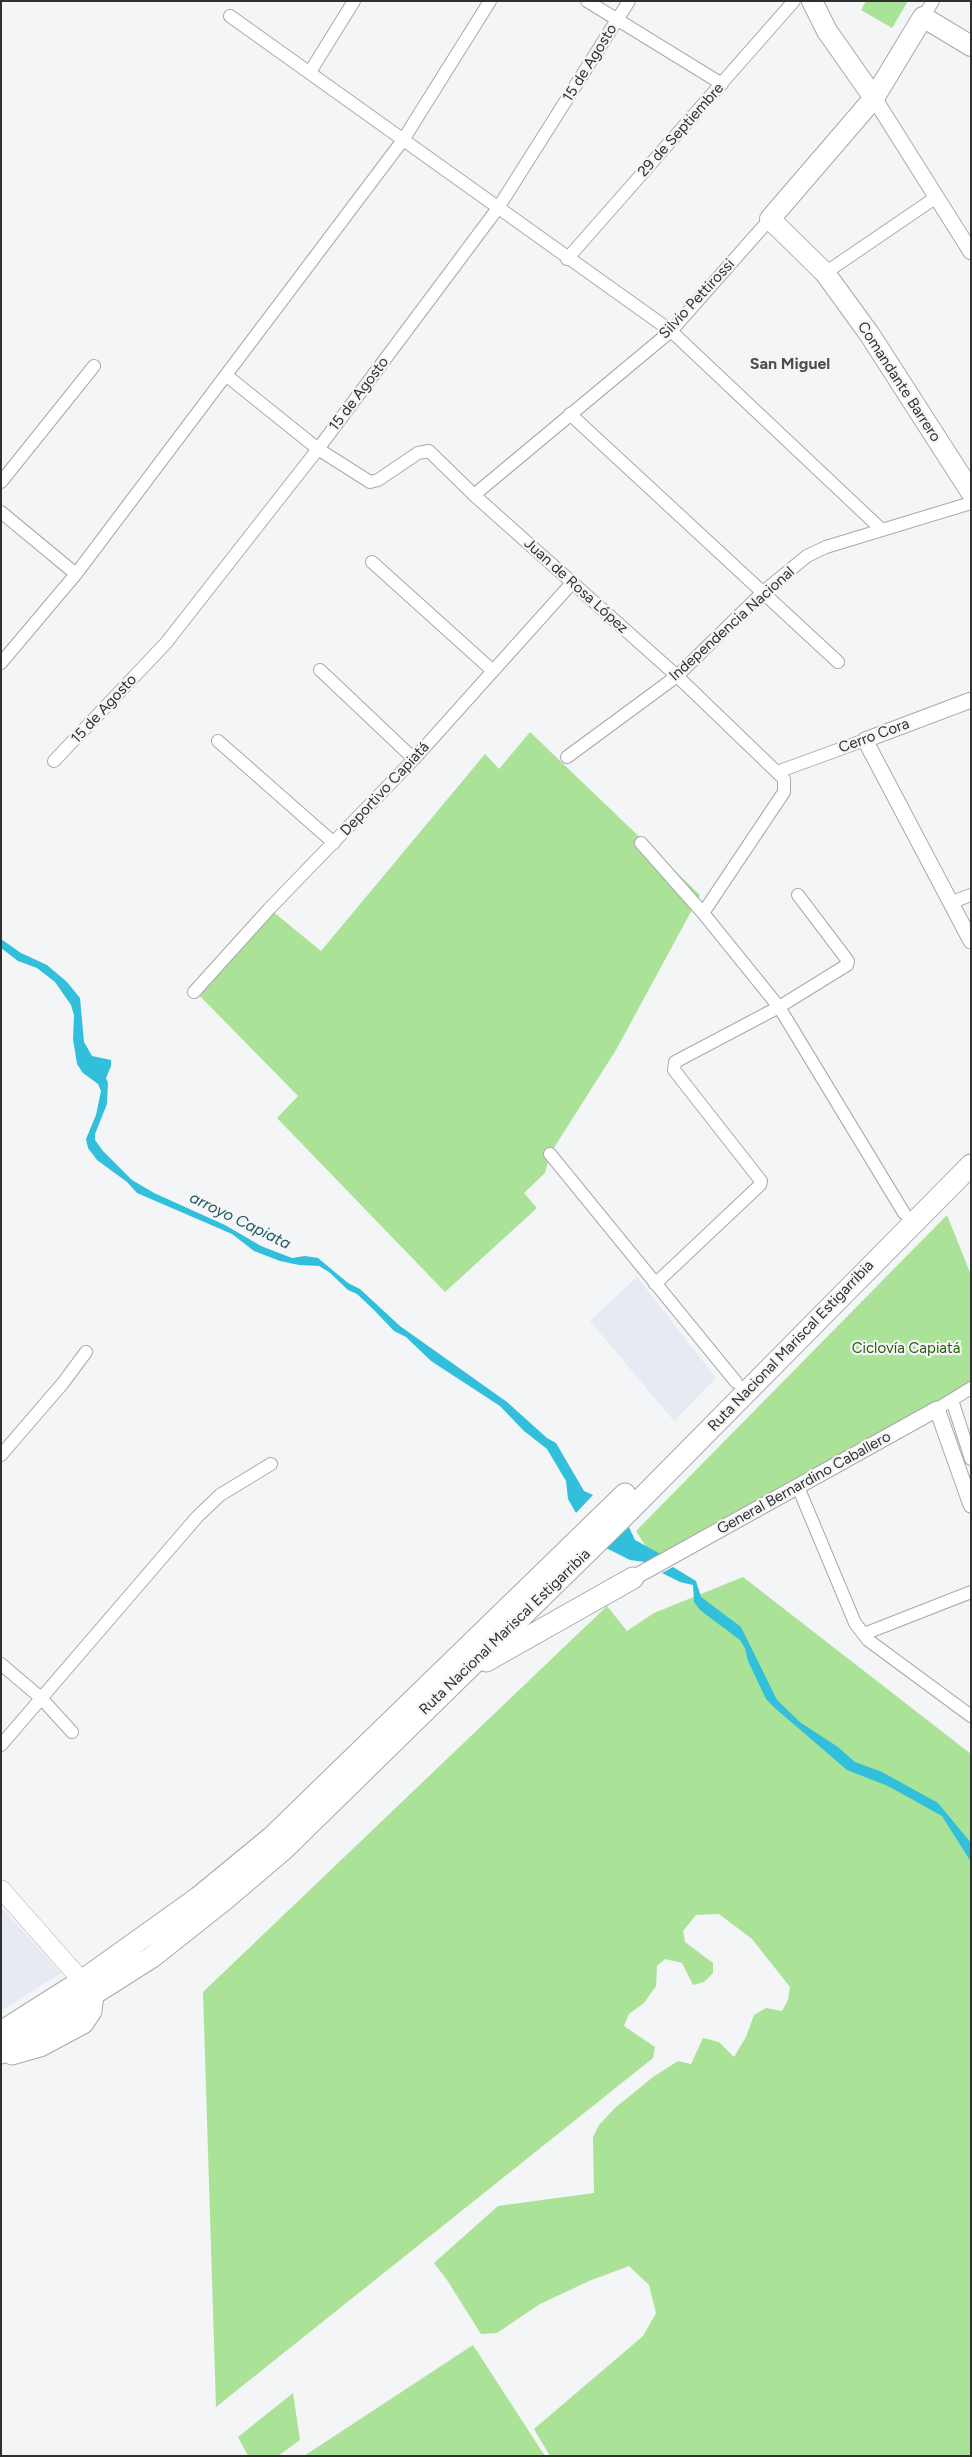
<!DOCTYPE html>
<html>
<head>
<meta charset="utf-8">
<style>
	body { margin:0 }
	#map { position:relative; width:972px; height:2457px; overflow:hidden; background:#f4f5f6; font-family:Figtree,sans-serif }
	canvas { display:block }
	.frame { position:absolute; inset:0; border:2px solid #303031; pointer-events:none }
</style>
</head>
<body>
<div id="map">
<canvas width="972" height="2457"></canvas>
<div class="frame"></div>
</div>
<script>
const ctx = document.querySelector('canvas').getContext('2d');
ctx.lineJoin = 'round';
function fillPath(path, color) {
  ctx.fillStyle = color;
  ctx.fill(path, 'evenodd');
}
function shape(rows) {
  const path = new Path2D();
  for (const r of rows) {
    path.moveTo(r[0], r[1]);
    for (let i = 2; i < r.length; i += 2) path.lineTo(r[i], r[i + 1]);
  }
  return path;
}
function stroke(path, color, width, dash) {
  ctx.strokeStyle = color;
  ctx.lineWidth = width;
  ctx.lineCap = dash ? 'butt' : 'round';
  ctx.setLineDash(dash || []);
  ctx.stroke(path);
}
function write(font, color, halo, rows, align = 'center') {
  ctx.font = font + ' Figtree,sans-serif';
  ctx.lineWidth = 4.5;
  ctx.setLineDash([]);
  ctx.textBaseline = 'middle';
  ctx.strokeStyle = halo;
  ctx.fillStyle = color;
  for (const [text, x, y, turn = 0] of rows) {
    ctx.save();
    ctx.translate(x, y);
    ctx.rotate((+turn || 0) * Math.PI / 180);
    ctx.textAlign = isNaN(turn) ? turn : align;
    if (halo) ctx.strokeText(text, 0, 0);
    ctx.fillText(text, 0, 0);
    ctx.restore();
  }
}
const built = shape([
	[637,1277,716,1378,674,1421,590,1321],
	[1,1907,61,1973,1,2011]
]);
const green = shape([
	[866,1,908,1,892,28,861,10],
	[530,732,700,895,616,1050,550,1154,545,1173,524,1193,537,1208,445,1292,277,1118,298,1096,196,992,271,910,321,951,485,754,499,769],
	[947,1215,971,1275,971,1387,655,1561,636,1531],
	[743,1577,971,1754,971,2456,550,2456,534,2429,643,2336,656,2313,649,2285,629,2266,589,2281,540,2304,497,2333,481,2334,447,2280,434,2263,498,2206,594,2193,593,2137,599,2125,615,2108,653,2077,678,2061,691,2064,703,2038,719,2042,734,2057,746,2037,754,2015,766,2008,782,2011,788,2000,790,1987,752,1939,719,1914,696,1915,683,1931,685,1942,713,1963,713,1973,704,1982,693,1985,682,1963,665,1959,657,1966,656,1986,644,2003,629,2014,624,2026,655,2047,653,2058,216,2407,203,1992,607,1606,627,1631,654,1613],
	[473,2345,545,2456,304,2456],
	[293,2393,300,2440,278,2456,248,2456,238,2437]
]);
const water = shape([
	[1,939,21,953,47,965,67,982,80,998,84,1042,92,1056,111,1060,111,1066,106,1078,108,1083,107,1104,95,1134,95,1140,103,1151,132,1180,154,1193,225,1225,261,1246,292,1258,305,1256,318,1258,348,1283,360,1289,400,1326,507,1402,547,1438,556,1443,584,1491,593,1495,576,1513,568,1499,566,1481,547,1449,524,1431,500,1406,431,1361,406,1337,394,1331,373,1309,357,1294,348,1290,329,1272,319,1266,299,1265,280,1261,254,1251,232,1234,137,1193,127,1182,97,1160,88,1148,86,1139,96,1115,101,1091,98,1084,83,1073,77,1064,73,1039,74,1015,71,1005,55,982,37,968,18,961,1,948],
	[629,1527,635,1540,666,1557,653,1563,630,1560,606,1548],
	[673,1567,696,1581,701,1597,741,1627,777,1700,801,1723,838,1747,855,1762,882,1772,938,1803,971,1843,971,1862,942,1816,888,1786,847,1770,776,1709,766,1699,748,1661,745,1648,740,1640,700,1610,694,1602,693,1585,680,1582,662,1573]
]);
const minor = shape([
	[587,1,722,84],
	[230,16,671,331,882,530],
	[923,17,933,1],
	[310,72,354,1],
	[567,259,794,1],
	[825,273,935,198],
	[227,376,318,449,370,482,378,480,418,453,429,451,474,495,677,676,784,779,784,792,703,913],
	[570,414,838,662],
	[1,482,94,366],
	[474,495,671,331,770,219],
	[1,512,76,574],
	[372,562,493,671],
	[1,663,76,574,403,140,490,1],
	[320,670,414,759],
	[218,741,334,843],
	[567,757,677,676,763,592,807,556,826,547,971,503],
	[54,761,166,643,318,449,498,208,629,1],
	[777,772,865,740],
	[641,843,703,913,779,1007,904,1213],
	[952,902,971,895],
	[194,992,269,909,414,759,572,583],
	[550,1154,736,1382],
	[655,1284,760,1185,761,1181,674,1070,675,1062,779,1007,847,965,848,961,798,895],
	[952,1400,971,1459],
	[937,1409,971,1388],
	[1,1455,63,1383,86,1352],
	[798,1487,855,1623,868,1640,971,1716],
	[864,1634,971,1592],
	[1,1664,41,1698,72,1732],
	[1,1745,197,1517,220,1495,271,1464]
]);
const tertiary = shape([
	[874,98,971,252],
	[971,700,865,740,971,941],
	[633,1578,937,1409,971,1505]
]);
const secondary = shape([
	[1,1889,90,1990]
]);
const primary = shape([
	[812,1,827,31,874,98],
	[971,46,923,17,874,98,770,219,825,273,870,335,971,492]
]);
const trunk = shape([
	[486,1661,633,1578],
	[1,2032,83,1980,199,1897,272,1837,625,1494],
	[1,2053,152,1957,224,1900,284,1849,625,1515,971,1165],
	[12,2054,40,2046,83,2023,91,2011,93,1994]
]);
const streetNames = [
	["15 de Agosto",590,63,-58],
	["29 de Septiembre",681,130,-48],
	["Silvio Pettirossi",697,299,-47],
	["Comandante Barrero",899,382,57],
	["15 de Agosto",359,394,-53],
	["Juan de Rosa López",576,586,42],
	["Independencia Nacional",732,624,-42],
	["15 de Agosto",104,709,-47],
	["Cerro Cora",874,736,-20],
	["Deportivo Capiatá",385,789,-47],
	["Ruta Nacional Mariscal Estigarribia",791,1346,-46],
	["General Bernardino Caballero",804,1483,-29],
	["Ruta Nacional Mariscal Estigarribia",505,1632,-44]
];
const parkNames = [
	["Ciclovía Capiatá",906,1349]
];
const neighbourhoodNames = [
	["San Miguel",790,364]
];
const waterNames = [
	["arroyo Capiata",240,1221,26]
];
fillPath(built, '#e6eaf3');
fillPath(green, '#aae297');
fillPath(water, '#31bfdb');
stroke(minor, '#a9a9ab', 14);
stroke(tertiary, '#a9a9ab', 17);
stroke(secondary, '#a9a9ab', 19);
stroke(primary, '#a9a9ab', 22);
stroke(trunk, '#a9a9ab', 23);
stroke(minor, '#fff', 12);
stroke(tertiary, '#fff', 15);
stroke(secondary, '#fff', 18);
stroke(primary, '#fff', 20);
stroke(trunk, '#fff', 21);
write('15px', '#303031', '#f4f5f6', streetNames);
write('15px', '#285d0f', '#f4f5f6', parkNames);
write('bold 16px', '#4c4d4e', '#f4f5f6', neighbourhoodNames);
write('italic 16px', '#205763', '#f4f5f6', waterNames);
</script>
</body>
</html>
